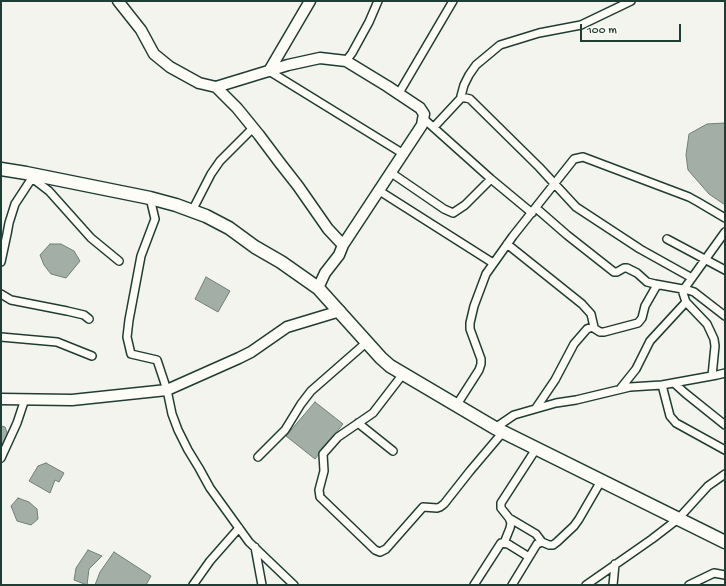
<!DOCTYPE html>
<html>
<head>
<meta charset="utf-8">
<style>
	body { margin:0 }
	#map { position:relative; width:726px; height:586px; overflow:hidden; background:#f4f4ef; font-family:"Gochi Hand",sans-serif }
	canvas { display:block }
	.frame { position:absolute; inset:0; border:2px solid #1f3d34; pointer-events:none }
	.scale { position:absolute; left:580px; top:24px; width:101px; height:18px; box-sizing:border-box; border:2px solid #1f3d34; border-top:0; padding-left:5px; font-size:12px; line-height:14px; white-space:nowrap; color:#1f3d34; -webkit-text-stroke:3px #fdfcf7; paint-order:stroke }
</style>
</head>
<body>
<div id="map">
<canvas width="726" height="586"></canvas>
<div class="frame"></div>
<div class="scale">100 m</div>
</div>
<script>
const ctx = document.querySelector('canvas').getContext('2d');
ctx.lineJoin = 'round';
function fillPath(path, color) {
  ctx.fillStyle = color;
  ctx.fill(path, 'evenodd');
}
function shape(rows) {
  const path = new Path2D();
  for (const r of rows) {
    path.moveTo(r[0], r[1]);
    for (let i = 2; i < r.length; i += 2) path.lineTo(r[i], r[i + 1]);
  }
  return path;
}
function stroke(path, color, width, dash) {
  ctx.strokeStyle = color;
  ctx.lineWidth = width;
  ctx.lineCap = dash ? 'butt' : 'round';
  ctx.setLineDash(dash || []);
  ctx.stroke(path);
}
const water = shape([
	[725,123,725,205,709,194,688,170,686,155,689,134,707,124,725,123],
	[50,244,61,244,74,251,80,261,66,278,51,274,44,265,40,255,50,244],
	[206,277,230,291,218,312,195,299,206,277],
	[315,402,343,424,315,459,286,436,315,402],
	[1,426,5,427,8,435,1,452,1,426],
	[46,463,64,473,59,482,55,480,50,493,29,481,38,466,46,463],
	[18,498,29,502,37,509,38,519,31,525,17,521,11,506,18,498],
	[88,550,102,556,89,569,87,585,74,580,76,568,88,550],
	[114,552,151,576,146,585,95,585,100,572,114,552]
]);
const street = shape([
	[346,61,352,53,369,22,378,1],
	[269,71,402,153],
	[399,93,453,1],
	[462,97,461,96,464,85,469,75,476,65,500,45,539,33,581,25,631,1],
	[424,119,491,179,532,213],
	[434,127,462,97,470,99,539,167,576,207,640,249,692,278],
	[390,172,444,209,453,213,465,205,491,179],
	[32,178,49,191,91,238,119,261],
	[378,190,493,263],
	[150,198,155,219,141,256,129,320,127,337,131,354,157,360,167,390,172,414,178,430,188,450,199,468,210,488,249,542,294,585],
	[536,208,567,235,614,272,617,272,624,268,627,268,637,273,647,282,655,284,688,290,694,292,725,316],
	[192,211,211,174,220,161,253,128],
	[667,239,725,270],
	[507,244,582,304,591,314,594,327],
	[1,262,7,234,9,223,15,204,34,175],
	[1,294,11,300,67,311,84,315,89,319],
	[1,337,57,342,92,356],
	[403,374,373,413,338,437,323,454,324,471,319,490,320,497,375,550,380,552,386,549,423,507,437,508,440,507,444,504,470,471,503,432],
	[712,376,715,346,714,339,707,324,686,302,683,293,684,289,725,232],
	[674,383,685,393,725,425],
	[662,385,670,416,676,423,725,450],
	[620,389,636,369,650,341,686,302],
	[456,406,479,370,481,364,481,359,470,329,470,323,474,306,486,274,513,236,574,159,583,157,689,197,698,202,725,218],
	[536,408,555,380,574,344,587,329,592,327,600,332,604,332,638,323,642,318,645,306,657,285],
	[358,423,393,451],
	[495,428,514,415,556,403,576,400,630,387,662,385,717,375,725,373],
	[258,457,285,430,301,404,311,391,367,342],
	[1,458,17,423,25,399],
	[509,518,536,534,542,542],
	[504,543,510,528,511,523,509,518,501,508,501,503,536,449],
	[255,547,262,585],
	[193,585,210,561,239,528],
	[474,585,501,543,508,544,529,557],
	[512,585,537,544,542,542,549,545,553,545,557,542,574,526,579,519,601,481],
	[586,585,652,539,678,519,708,486,725,474],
	[613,585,615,564],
	[689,585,714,573,725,575]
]);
const secondary = shape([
	[118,1,141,30,154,54,170,67,199,83,216,87,237,108,259,135,280,163,298,186,328,229,343,245,339,255,325,273,318,288],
	[269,71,310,1],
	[216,87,288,65,320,58,346,61,387,86,420,108,424,114,422,125,343,245],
	[1,399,72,400,167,390,239,358,251,352,287,327,340,311]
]);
const primary = shape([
	[1,169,26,173,150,198,176,205,206,216,229,228,255,247,281,262,318,288,381,358,390,366,495,428,725,542]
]);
fillPath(water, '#a3aea7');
stroke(water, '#6e8179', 1);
stroke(street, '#1f3d34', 10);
stroke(secondary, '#1f3d34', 13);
stroke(primary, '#1f3d34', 15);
stroke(street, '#fdfcf7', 7);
stroke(secondary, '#fdfcf7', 10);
stroke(primary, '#fdfcf7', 12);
</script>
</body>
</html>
